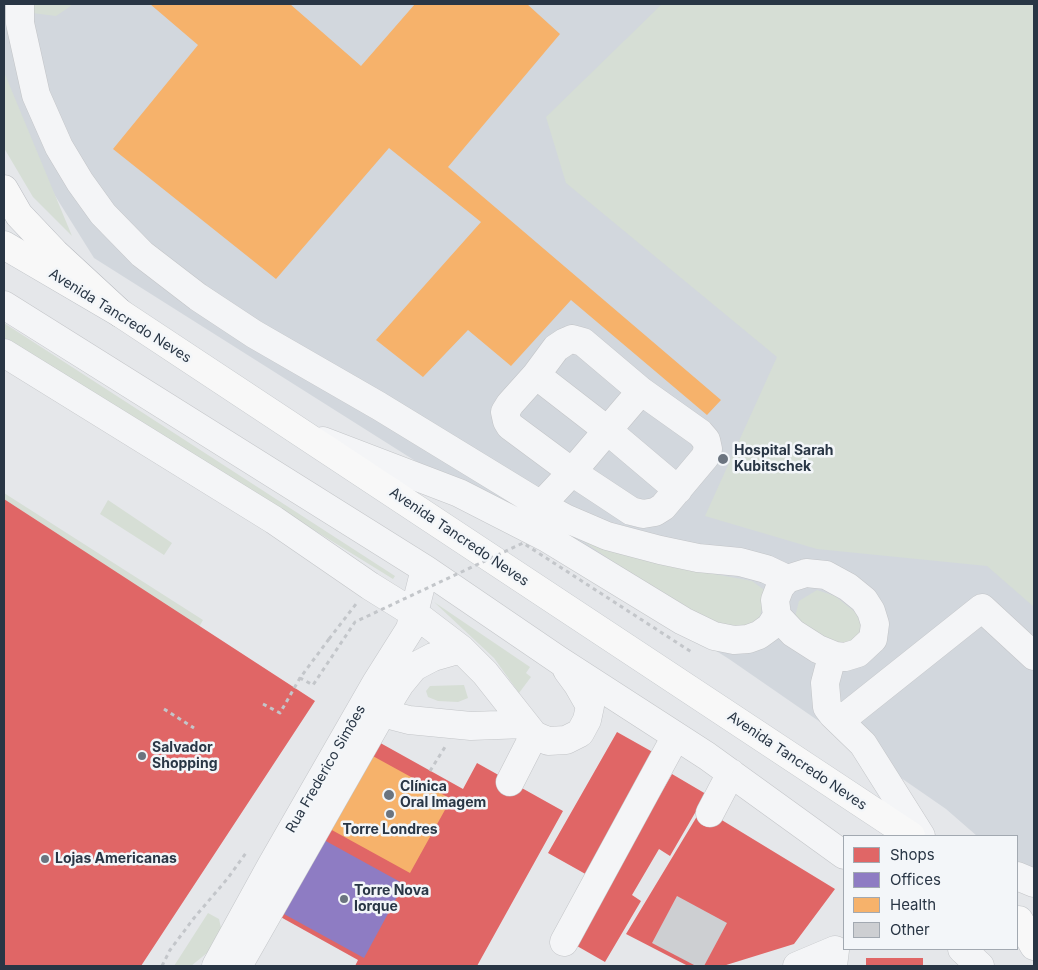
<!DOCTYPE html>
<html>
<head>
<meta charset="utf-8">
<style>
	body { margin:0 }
	#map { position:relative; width:1038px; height:970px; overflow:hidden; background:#e5e7ea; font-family:Inter,sans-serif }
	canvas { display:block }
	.frame { position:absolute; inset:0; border:5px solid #293645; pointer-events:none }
	.legend { position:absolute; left:843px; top:835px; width:175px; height:115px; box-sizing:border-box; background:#f3f6f9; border:1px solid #a2a9b1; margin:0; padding:6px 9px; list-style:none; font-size:15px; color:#293645 }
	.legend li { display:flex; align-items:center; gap:10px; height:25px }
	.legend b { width:25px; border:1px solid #a2a9b1 }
</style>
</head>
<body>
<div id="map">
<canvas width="1038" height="970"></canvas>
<div class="frame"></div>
<ul class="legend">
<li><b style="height:14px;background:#e06666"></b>Shops</li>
<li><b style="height:14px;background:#8e7cc3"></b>Offices</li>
<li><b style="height:14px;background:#f6b26b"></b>Health</li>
<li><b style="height:14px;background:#cdcfd2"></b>Other</li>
</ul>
</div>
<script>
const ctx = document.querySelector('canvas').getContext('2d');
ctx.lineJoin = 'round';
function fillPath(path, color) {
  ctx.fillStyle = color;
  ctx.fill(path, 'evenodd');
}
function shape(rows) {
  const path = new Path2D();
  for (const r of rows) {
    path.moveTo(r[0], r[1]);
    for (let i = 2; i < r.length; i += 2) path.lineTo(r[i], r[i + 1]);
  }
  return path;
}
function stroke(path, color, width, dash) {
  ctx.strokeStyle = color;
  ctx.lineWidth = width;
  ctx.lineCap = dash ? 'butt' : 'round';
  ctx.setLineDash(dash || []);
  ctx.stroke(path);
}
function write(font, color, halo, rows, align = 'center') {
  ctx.font = font + ' Inter,sans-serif';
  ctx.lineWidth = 5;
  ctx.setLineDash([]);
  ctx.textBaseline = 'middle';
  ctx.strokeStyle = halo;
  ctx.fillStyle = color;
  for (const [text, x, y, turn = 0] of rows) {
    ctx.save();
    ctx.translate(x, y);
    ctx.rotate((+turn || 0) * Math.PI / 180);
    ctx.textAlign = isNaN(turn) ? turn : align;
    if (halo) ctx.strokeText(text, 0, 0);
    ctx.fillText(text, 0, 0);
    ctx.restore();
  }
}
const built = shape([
	[4,4,1034,4,1034,888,1017,872,1017,836,977,836,946,809,729,659,94,258,4,114]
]);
const green = shape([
	[33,4,70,4,71,6,56,16,32,13],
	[662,4,1034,4,1034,607,987,566,817,549,705,516,777,357,566,183,546,117],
	[4,72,72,236,33,197,4,148],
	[4,323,395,576,393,579,4,338],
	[4,493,203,620,199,627,4,499],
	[108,500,172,543,164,555,100,514],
	[573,534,687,569,752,581,767,592,759,619,750,626,729,630,680,608],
	[817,590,835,596,855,612,863,626,860,639,844,650,827,646,795,617,799,601],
	[434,602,530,667,526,673,531,677,519,693,494,658],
	[464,685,468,698,458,702,438,701,428,697,426,691,430,686],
	[208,913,219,919,221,928,218,944,191,966,174,966]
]);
const shops = shape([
	[4,499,315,701,141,966,4,966],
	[617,732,658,755,589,876,548,853],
	[375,740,463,789,477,763,563,811,477,966,355,966,358,960,277,915],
	[672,774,706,794,670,856,659,849,632,895,641,901,605,962,570,942,639,831],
	[702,808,835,889,794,944,723,966,688,966,626,934],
	[866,958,923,958,923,966,866,966]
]);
const offices = shape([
	[324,840,404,884,364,958,284,914]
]);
const health = shape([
	[150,4,290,4,361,66,415,4,527,4,560,34,448,167,721,400,707,415,571,300,511,366,468,330,423,377,376,340,481,222,389,148,276,279,113,149,198,45],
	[371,755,451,799,410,873,330,829]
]);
const building = shape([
	[677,896,727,923,704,966,696,966,652,943]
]);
const path = shape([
	[329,639,356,604],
	[263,704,280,713,300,678],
	[164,709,194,728],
	[430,771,445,747],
	[162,966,170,950,194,918,228,878,246,853]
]);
const minor = shape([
	[20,4,20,23,36,95,59,147,80,182,103,214,142,254,198,297,254,334,379,406,541,505,565,518,607,536,660,550,698,558,740,562,766,569,787,579],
	[4,305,425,569,560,661,707,756,844,855],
	[572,339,583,342,641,391,700,433,706,440,708,449,705,457,663,507,655,512,643,514,631,511,572,472,510,426,507,421,505,412,510,404,536,375,556,348,565,342,572,339],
	[4,353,274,520,370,586,415,614,461,649,485,673,534,735,548,741,566,740,580,733,587,720,590,706,578,685,567,670],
	[536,375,607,430,678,490],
	[323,441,459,493,547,538,683,621,714,636,734,640,748,639,759,635,770,627,777,616],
	[541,505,572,472,641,391],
	[806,573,826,575,848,587,864,600,871,611,875,624,873,639,858,653,845,657,835,656,818,649,793,633,777,616,775,600,780,587,787,579,806,573],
	[835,656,830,664,825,683,827,707,833,715,863,744,921,836],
	[382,713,409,720,471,726,525,724],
	[840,721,982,608,1034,656],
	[510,782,534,735],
	[710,813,731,773],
	[1017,876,1034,883],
	[564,942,676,736],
	[962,949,980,966],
	[216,966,271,866,376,683,410,629,425,569],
	[238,966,382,713,400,684,414,667,433,657,461,649],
	[797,966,835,950,833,966]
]);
const major = shape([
	[4,245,120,313,911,836],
	[1019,920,1034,946]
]);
const highway = shape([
	[4,189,19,215,55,253,120,313]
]);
const pathBridge = shape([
	[329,639,300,678,313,685,355,622,523,543,693,653]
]);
const markers = [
	[723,459,6,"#6b747f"],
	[142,756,5,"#6b747f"],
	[389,795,6,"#6b747f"],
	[390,814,5,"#6b747f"],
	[45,859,5,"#6b747f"],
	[344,899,5,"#6b747f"]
];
const streetNames = [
	["Avenida Tancredo Neves",120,316,32],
	["Avenida Tancredo Neves",459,537,34],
	["Avenida Tancredo Neves",797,761,34],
	["Rua Frederico Simões",326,769,-60]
];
const poiNames = [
	["Hospital Sarah",734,451],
	["Kubitschek",734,467],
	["Salvador",152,748],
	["Shopping",152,764],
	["Clínica",400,787],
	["Oral Imagem",400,803],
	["Torre Londres",390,830,"center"],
	["Lojas Americanas",55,859],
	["Torre Nova",354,891],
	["Iorque",354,907]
];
fillPath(built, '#d2d7dd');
fillPath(green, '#d6ded5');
fillPath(shops, '#e06666');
fillPath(offices, '#8e7cc3');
fillPath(health, '#f6b26b');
fillPath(building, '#cdcfd2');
stroke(minor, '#c3c5c8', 29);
stroke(major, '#c0c4c8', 29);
stroke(highway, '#b7babf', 29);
stroke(path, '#c3c6ca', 3, [4, 4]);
stroke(minor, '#f4f5f7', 28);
stroke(major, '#f8f8f8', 28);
stroke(highway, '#f8f8f8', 28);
stroke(pathBridge, '#c3c6ca', 3, [4, 4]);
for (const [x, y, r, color] of markers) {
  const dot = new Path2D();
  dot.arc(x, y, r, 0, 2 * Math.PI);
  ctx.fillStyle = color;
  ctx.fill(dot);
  stroke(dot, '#f3f6f9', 2);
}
write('14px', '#293645', '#f3f6f9', streetNames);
write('bold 14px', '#293645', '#f3f6f9', poiNames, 'left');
</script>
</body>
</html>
